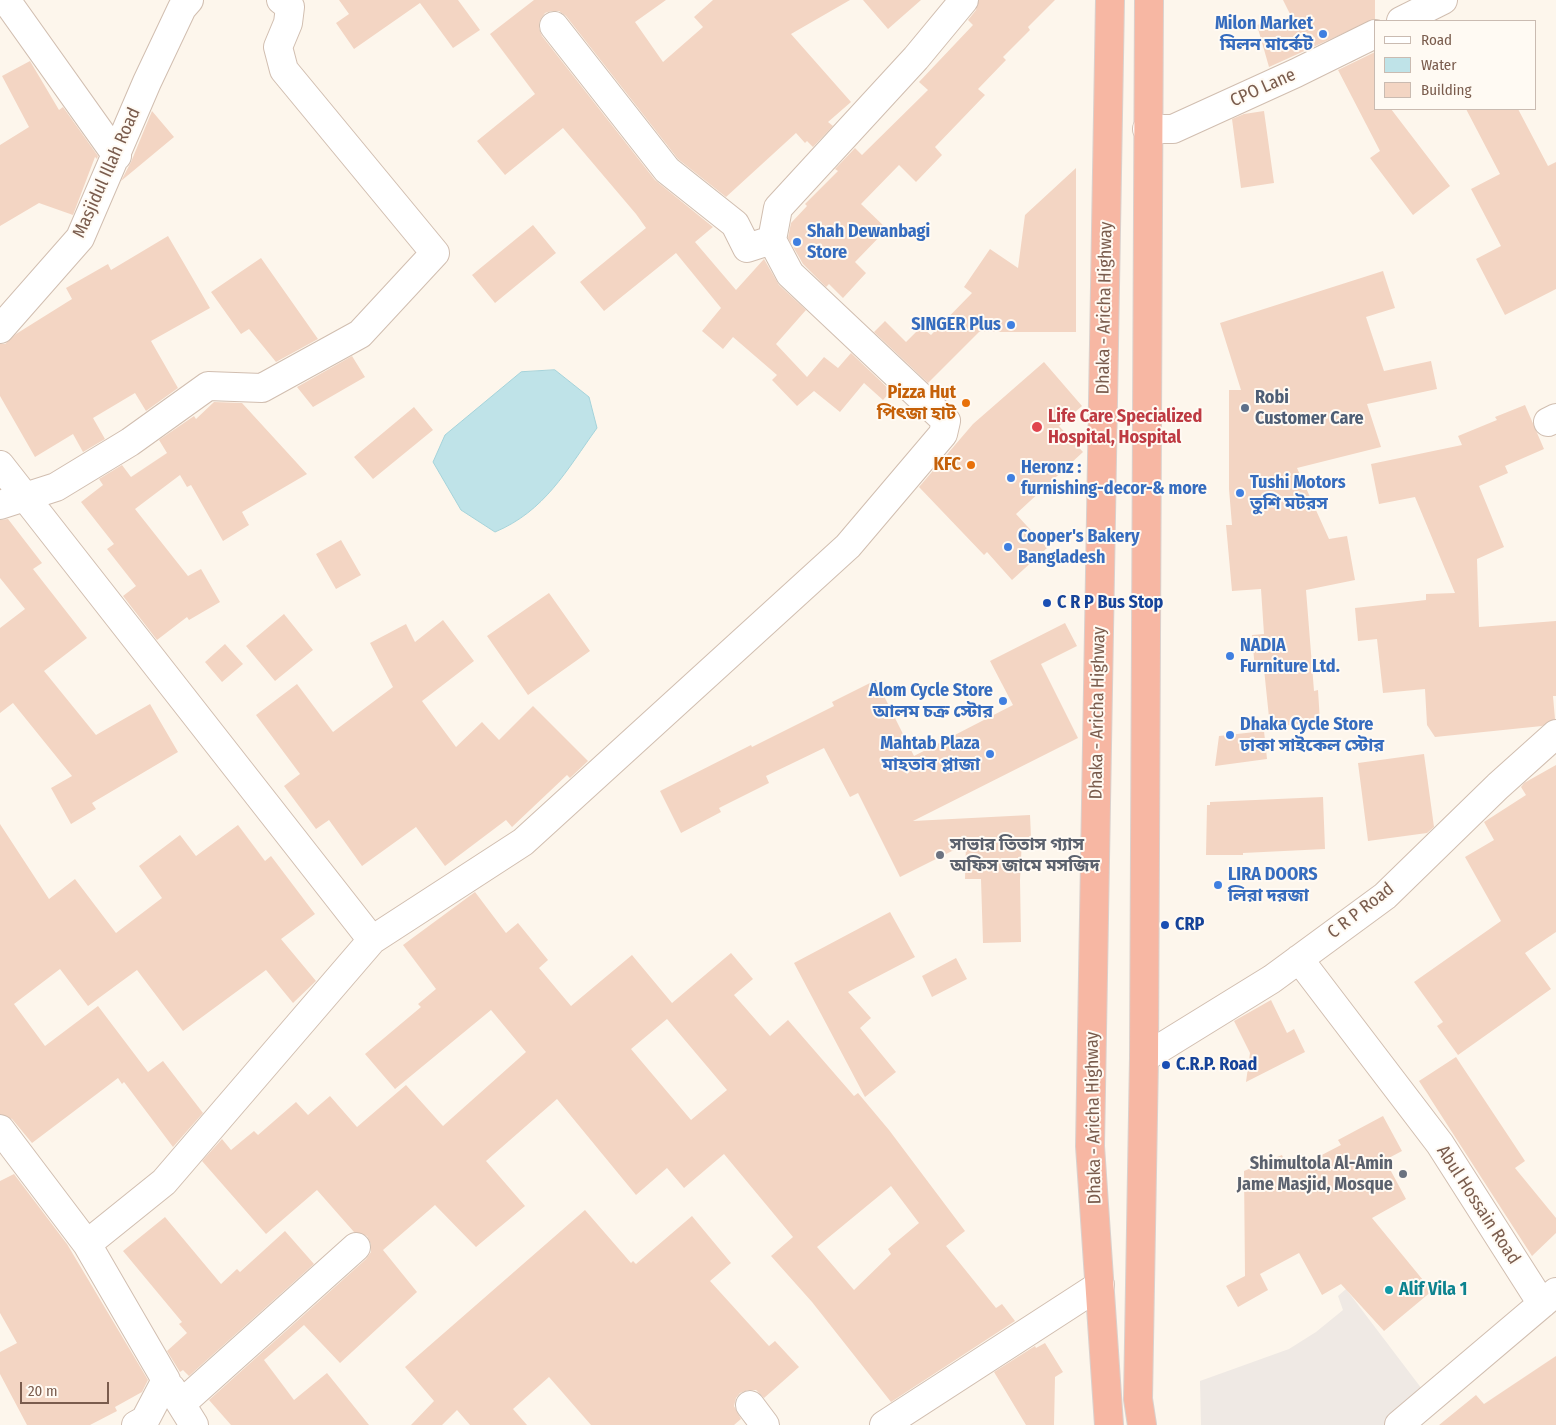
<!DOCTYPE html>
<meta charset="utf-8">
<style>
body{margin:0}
#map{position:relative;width:1556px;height:1425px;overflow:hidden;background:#fdf6ec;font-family:"Fira Sans Condensed",sans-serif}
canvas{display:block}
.legend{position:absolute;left:1374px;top:20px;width:162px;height:90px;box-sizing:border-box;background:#fffaf3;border:1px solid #cabbb1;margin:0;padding:6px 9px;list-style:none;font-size:15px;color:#7a5c4d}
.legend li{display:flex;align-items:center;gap:10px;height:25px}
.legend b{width:25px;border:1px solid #cabbb1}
.scale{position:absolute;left:20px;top:1382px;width:89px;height:22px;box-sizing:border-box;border:2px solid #7a5c4d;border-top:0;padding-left:6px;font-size:15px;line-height:18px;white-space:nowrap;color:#7a5c4d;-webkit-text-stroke:4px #fffaf3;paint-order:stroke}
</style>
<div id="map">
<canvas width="1556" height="1425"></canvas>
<ul class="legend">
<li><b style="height:6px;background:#fff"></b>Road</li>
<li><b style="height:14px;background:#bfe3e8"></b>Water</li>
<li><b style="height:14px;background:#f3d5c3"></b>Building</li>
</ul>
<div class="scale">20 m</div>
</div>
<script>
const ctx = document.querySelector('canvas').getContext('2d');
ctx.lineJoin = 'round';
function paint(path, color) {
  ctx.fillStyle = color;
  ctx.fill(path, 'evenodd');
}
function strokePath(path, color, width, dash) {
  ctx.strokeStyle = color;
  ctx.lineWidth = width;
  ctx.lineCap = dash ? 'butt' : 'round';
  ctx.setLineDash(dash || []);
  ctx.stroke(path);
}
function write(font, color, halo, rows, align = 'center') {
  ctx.font = font + ' "Fira Sans Condensed","Noto Sans Bengali",sans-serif';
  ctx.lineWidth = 4;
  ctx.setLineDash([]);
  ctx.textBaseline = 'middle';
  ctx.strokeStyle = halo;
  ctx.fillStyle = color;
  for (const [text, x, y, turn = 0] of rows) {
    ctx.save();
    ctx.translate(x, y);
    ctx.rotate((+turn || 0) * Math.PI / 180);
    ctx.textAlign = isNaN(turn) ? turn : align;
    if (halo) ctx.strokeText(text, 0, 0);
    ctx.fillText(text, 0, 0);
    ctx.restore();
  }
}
const industrial = new Path2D(`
 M1346,1289L1425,1393L1387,1425H1201L1200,1381L1289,1349L1316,1332L1343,1310L1338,1296Z`);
const water = new Path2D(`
 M555,370L589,397L597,428C566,471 545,511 495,532L461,510L433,462L445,435L521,372Z`);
const building = new Path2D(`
 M339,0H458L480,30L453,48L420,3L354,49L336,23L349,14Z
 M534,0H666L635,22L663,62L703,27L694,17L713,0H850L791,34L851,102L828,122L833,126L813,147L807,141L805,143L796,133L726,197L678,159L566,16L559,11H551L545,13L540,20L539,28L542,36L655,180L713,227L695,242L736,290L764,259L779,285L806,310L776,344L807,377L824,357L838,368L851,353L891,391L883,400L864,383L840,412L814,391L797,406L772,380L777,375L733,337L723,349L702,331L721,308L676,253L604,311L580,282L646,228L636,214L563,128L505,175L477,141L535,94L490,34Z
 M863,0H921L888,29Z
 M979,0H1055L1028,27L1030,30L1003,57L1006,60L978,89L985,95L935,147L942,155L916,182L899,165L861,204L887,229L855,262L866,273L843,298L829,284L826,287L803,264L788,238L791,223L807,206L805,204L838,171L835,169L855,148L862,155L928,90L919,82L973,25L968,20L976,10Z
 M1283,0H1375V19L1269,67L1257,25L1291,16Z
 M1375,52V109H1391L1450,186L1413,215L1370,158L1380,151L1338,70Z
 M30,61L59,110L63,107L98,156L97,159L95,157L73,215L39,203L0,226V145L29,127L2,76Z
 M1466,109H1518L1548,166L1556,162V289L1505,315L1476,259L1501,246L1471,189L1500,174Z
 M152,111L174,137L121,181L131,162Z
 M1264,111L1274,183L1241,188L1232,119L1244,114Z
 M1076,168V332H979L928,383L874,332L885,321L906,342L921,327L931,335L972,293L964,287L990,249L1018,268L1025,215Z
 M533,225L556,253L495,303L472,275Z
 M168,236L210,308L151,341L178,388L146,411L135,393L93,418L105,439L83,452L73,434L35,457L0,396V344H5L16,334L72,299L66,288L108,264L111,270Z
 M261,258L318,339L276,362L249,329L241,334L211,292Z
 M1383,271L1395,308L1366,317L1384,371L1431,361L1437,389L1367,404L1381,447L1297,468L1329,539L1347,536L1355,580L1306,590L1314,691L1318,690L1320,722L1270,727L1264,669L1255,670L1252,635L1264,634L1261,589L1232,591L1226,525H1232L1229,489V390H1241L1220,323Z
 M352,356L365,377L313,407L297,387Z
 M1044,362L1082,406L1059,426L1083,452L1016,514L1047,548L1012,580L987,552L984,555L919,487L973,424Z
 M214,402L242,403L307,474L242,512L249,525L223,541L191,485L187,487L180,475L135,509L188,576L201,569L220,602L189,620L187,617L157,640L123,596L136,586L107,549L114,544L81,502L103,485L99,479L122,465L131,477L167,453L159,440L194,416L196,419Z
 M1525,405L1544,449L1505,466L1508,473L1479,486L1504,547L1477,559L1479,627L1556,621V696H1553L1555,719L1542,726L1435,737L1427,725L1425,689L1383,693L1377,639L1358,641L1355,608L1426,600V594L1455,593L1415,497L1379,504L1371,464L1462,445L1458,436L1497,420L1495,417Z
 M414,407L433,430L373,479L354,457Z
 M8,519L42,563L33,569L87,638L44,671L96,735L150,704L178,752L92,803L96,809L71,824L51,788L72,776L13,703L0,713V628L25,609L0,578V520Z
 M341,540L361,575L336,589L316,554Z
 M549,593L590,651L528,695L487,636Z
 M284,614L313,650L275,681L246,646Z
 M443,620L474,661L422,701L456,747L482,722L499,740L533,706L588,761L570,778L567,775L512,827L506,820L445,866L416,827L362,866L329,820L316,829L284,786L300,774L256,715L297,684L333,732L393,687L370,643L406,624L415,642Z
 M1065,623L1077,646L1041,664L1078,738L913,821L1030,815L1031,838L1022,839L1020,880L1021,942L983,943L981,879H965L966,844L900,877L858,793L850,797L824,748L766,776L769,783L719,808L721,812L681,833L660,791L751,745L752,747L834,706L832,702L876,680L914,756L1013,705L990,661Z
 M225,644L243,664L222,682L205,662Z
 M1264,731L1267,759L1215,766L1219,736Z
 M1424,754L1434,827L1427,833L1368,841L1358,763Z
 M1556,765V932L1525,953L1551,989L1458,1055L1437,1026L1443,1022L1414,982L1501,921L1465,857L1494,840L1484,822L1526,795L1521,787L1524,783Z
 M1323,797L1325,849L1243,853V855H1206L1207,805H1210V802Z
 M0,824L49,899L75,879L116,933L162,898L139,866L180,835L196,856L238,825L265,861L271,856L315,914L281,939L316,981L293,1003L266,970L183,1031L137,970L88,1006L60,969L14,1004L45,1046L98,1006L148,1072L163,1061L203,1113L173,1147L124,1082L122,1084L118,1078L32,1143L12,1119L0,1114Z
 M475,892L506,933L518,923L548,960L539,968L571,1006L632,955L672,1003L731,953L753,979L734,995L770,1036L788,1020L854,1096L858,1093L889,1130L965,1231L946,1246L996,1308L1002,1304L1015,1321L891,1402L812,1302L771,1256L793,1237L724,1154L684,1188L667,1168L636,1195L557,1099L486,1161L525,1206L476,1247L435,1205L383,1250L417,1292L340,1363L304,1325L264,1360L294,1400L327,1373L369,1425H231L209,1400L366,1259L371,1252V1244L367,1236L354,1232L317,1190L266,1234L202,1161L222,1139L231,1150L254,1131L258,1135L296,1102L308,1115L330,1096L357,1127L406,1085L443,1126L526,1052L491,1010L395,1089L365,1054L421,1007L418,1004L436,989L403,945ZM667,1019L727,1090L691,1120L631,1049ZM891,1186L919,1223L888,1249L891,1254L854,1290L817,1247Z
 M890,912L915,957L848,992L871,1018L860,1028L896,1072L865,1097L794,963Z
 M956,958L967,979L932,997L922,976Z
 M1271,1000L1287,1033L1294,1029L1305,1052L1246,1082L1250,1053L1234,1021Z
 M1456,1057L1525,1161L1515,1168L1556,1218V1233L1532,1256L1419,1081Z
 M1383,1116L1402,1151L1385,1160L1406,1199L1372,1218L1432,1291L1384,1331L1341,1284L1322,1295L1299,1253L1260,1274L1268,1290L1238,1307L1226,1286L1245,1276L1244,1171L1282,1155L1289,1172L1341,1145L1338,1140Z
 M14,1174L67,1244L148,1380L142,1392L115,1407L117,1411L90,1425H27L0,1374V1352L17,1343L0,1313V1181Z
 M585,1210L631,1263L633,1261L636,1264L692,1216L731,1263L710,1281L769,1346L775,1341L799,1367L764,1398L756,1390H748L740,1393L736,1398L734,1406L741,1419L734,1425H591L549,1377L513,1409L527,1425H470L457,1410L442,1425H411L434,1401L405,1367Z
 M165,1217L221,1284L237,1269L240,1272L285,1231L314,1264L189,1376L183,1370L180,1372L167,1351L187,1333L179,1324L182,1322L123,1251Z
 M1045,1343L1063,1372L1055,1377L1054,1425H1026L994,1372L1035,1346L1036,1348Z
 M1556,1356V1425H1439L1476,1395L1484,1404Z`);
const street = new Path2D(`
 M6,0L117,156
 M1401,21L1443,0
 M554,26L667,170L735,224L747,248L772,240
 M1147,129H1173L1296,73L1375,34
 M0,329L80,238L147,82L182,8L189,0
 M1548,422L1556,418
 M0,465L372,940
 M0,505L56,487L130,442L208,386L262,388L360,334L435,253L284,70L278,47L288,23L290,7L281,0
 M1299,959L1440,1144L1542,1304
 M1144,1058L1272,979L1385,896L1498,786L1556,734
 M0,1129L87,1244
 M171,1388L194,1425
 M181,1404L356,1247
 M750,1405L765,1425
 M136,1425L145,1420L166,1380L87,1244L164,1182L372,940L523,842L848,546L943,434L946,421L790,274L772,240L778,208L916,58L964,0
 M884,1425L1100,1285
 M1399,1425L1556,1292`);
const highway = new Path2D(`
 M1109,1425L1090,1146L1110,0
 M1142,1425L1138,1399L1144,1058L1149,0`);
const markers = [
 [1323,34,5,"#3f7fe0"],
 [797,242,5,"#3f7fe0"],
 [1011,325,5,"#3f7fe0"],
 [966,403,5,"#e8710a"],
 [1245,408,5,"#5c6f8a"],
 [1037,427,6,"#e0444e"],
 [971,465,5,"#e8710a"],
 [1011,478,5,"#3f7fe0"],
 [1240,493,5,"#3f7fe0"],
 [1008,547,5,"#3f7fe0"],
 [1047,603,5,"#1a4fb4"],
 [1230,656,5,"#3f7fe0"],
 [1003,701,5,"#3f7fe0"],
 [1230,735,5,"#3f7fe0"],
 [990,754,5,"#3f7fe0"],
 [940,855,5,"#6b7280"],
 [1218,885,5,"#3f7fe0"],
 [1165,925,5,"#1a4fb4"],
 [1166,1065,5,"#1a4fb4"],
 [1403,1174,5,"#6b7280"],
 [1389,1290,5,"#0f9aa8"]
];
const shopNames = [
 ["Milon Market",1313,24,"right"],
 ["মিলন মার্কেট",1313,45,"right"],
 ["Shah Dewanbagi",807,232],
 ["Store",807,253],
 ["SINGER Plus",1001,325,"right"],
 ["Heronz :",1021,468],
 ["furnishing-decor-& more",1021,489],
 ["Tushi Motors",1250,483],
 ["তুশি মটরস",1250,504],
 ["Cooper's Bakery",1018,537],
 ["Bangladesh",1018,558],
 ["NADIA",1240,646],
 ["Furniture Ltd.",1240,667],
 ["Alom Cycle Store",993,691,"right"],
 ["আলম চক্র স্টোর",993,712,"right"],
 ["Dhaka Cycle Store",1240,725],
 ["ঢাকা সাইকেল স্টোর",1240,746],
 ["Mahtab Plaza",980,744,"right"],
 ["মাহতাব প্লাজা",980,765,"right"],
 ["LIRA DOORS",1228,875],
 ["লিরা দরজা",1228,896]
];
const streetNames = [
 ["CPO Lane",1263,88,-24],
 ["Masjidul Illah Road",107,173,-66],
 ["Dhaka - Aricha Highway",1105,308,-89],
 ["Dhaka - Aricha Highway",1098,713,-89],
 ["C R P Road",1361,911,-38],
 ["Dhaka - Aricha Highway",1094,1118,-91],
 ["Abul Hossain Road",1478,1205,57]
];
const foodNames = [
 ["Pizza Hut",956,393],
 ["পিৎজা হাট",956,414],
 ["KFC",961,465]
];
const serviceNames = [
 ["Robi",1255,398],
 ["Customer Care",1255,419]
];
const healthNames = [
 ["Life Care Specialized",1048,417],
 ["Hospital, Hospital",1048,438]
];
const transitNames = [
 ["C R P Bus Stop",1057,603],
 ["CRP",1175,925],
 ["C.R.P. Road",1176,1065]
];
const worshipNames = [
 ["সাভার তিতাস গ্যাস",950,845],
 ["অফিস জামে মসজিদ",950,866],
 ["Shimultola Al-Amin",1393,1164,"right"],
 ["Jame Masjid, Mosque",1393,1185,"right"]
];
const cultureNames = [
 ["Alif Vila 1",1399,1290]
];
paint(industrial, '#efe9e4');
paint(water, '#bfe3e8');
strokePath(water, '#a5d3da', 1);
paint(building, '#f3d5c3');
strokePath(street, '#d1beb0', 30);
strokePath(highway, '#dad1cd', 30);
strokePath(street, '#fff', 28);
strokePath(highway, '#f7b7a3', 28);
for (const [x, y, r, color] of markers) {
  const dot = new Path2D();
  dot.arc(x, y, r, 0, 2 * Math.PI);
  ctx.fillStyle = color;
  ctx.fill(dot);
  strokePath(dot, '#fffaf3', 2);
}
write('bold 18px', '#366cbe', '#fffaf3', shopNames, 'left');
write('18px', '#7a5c4d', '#fffaf3', streetNames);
write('bold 18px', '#c56008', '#fffaf3', foodNames, 'right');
write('bold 18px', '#4e5e75', '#fffaf3', serviceNames, 'left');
write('bold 18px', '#be3a42', '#fffaf3', healthNames, 'left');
write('bold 18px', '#164399', '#fffaf3', transitNames, 'left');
write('bold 18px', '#5b616d', '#fffaf3', worshipNames, 'left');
write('bold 18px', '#0d838f', '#fffaf3', cultureNames, 'left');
</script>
